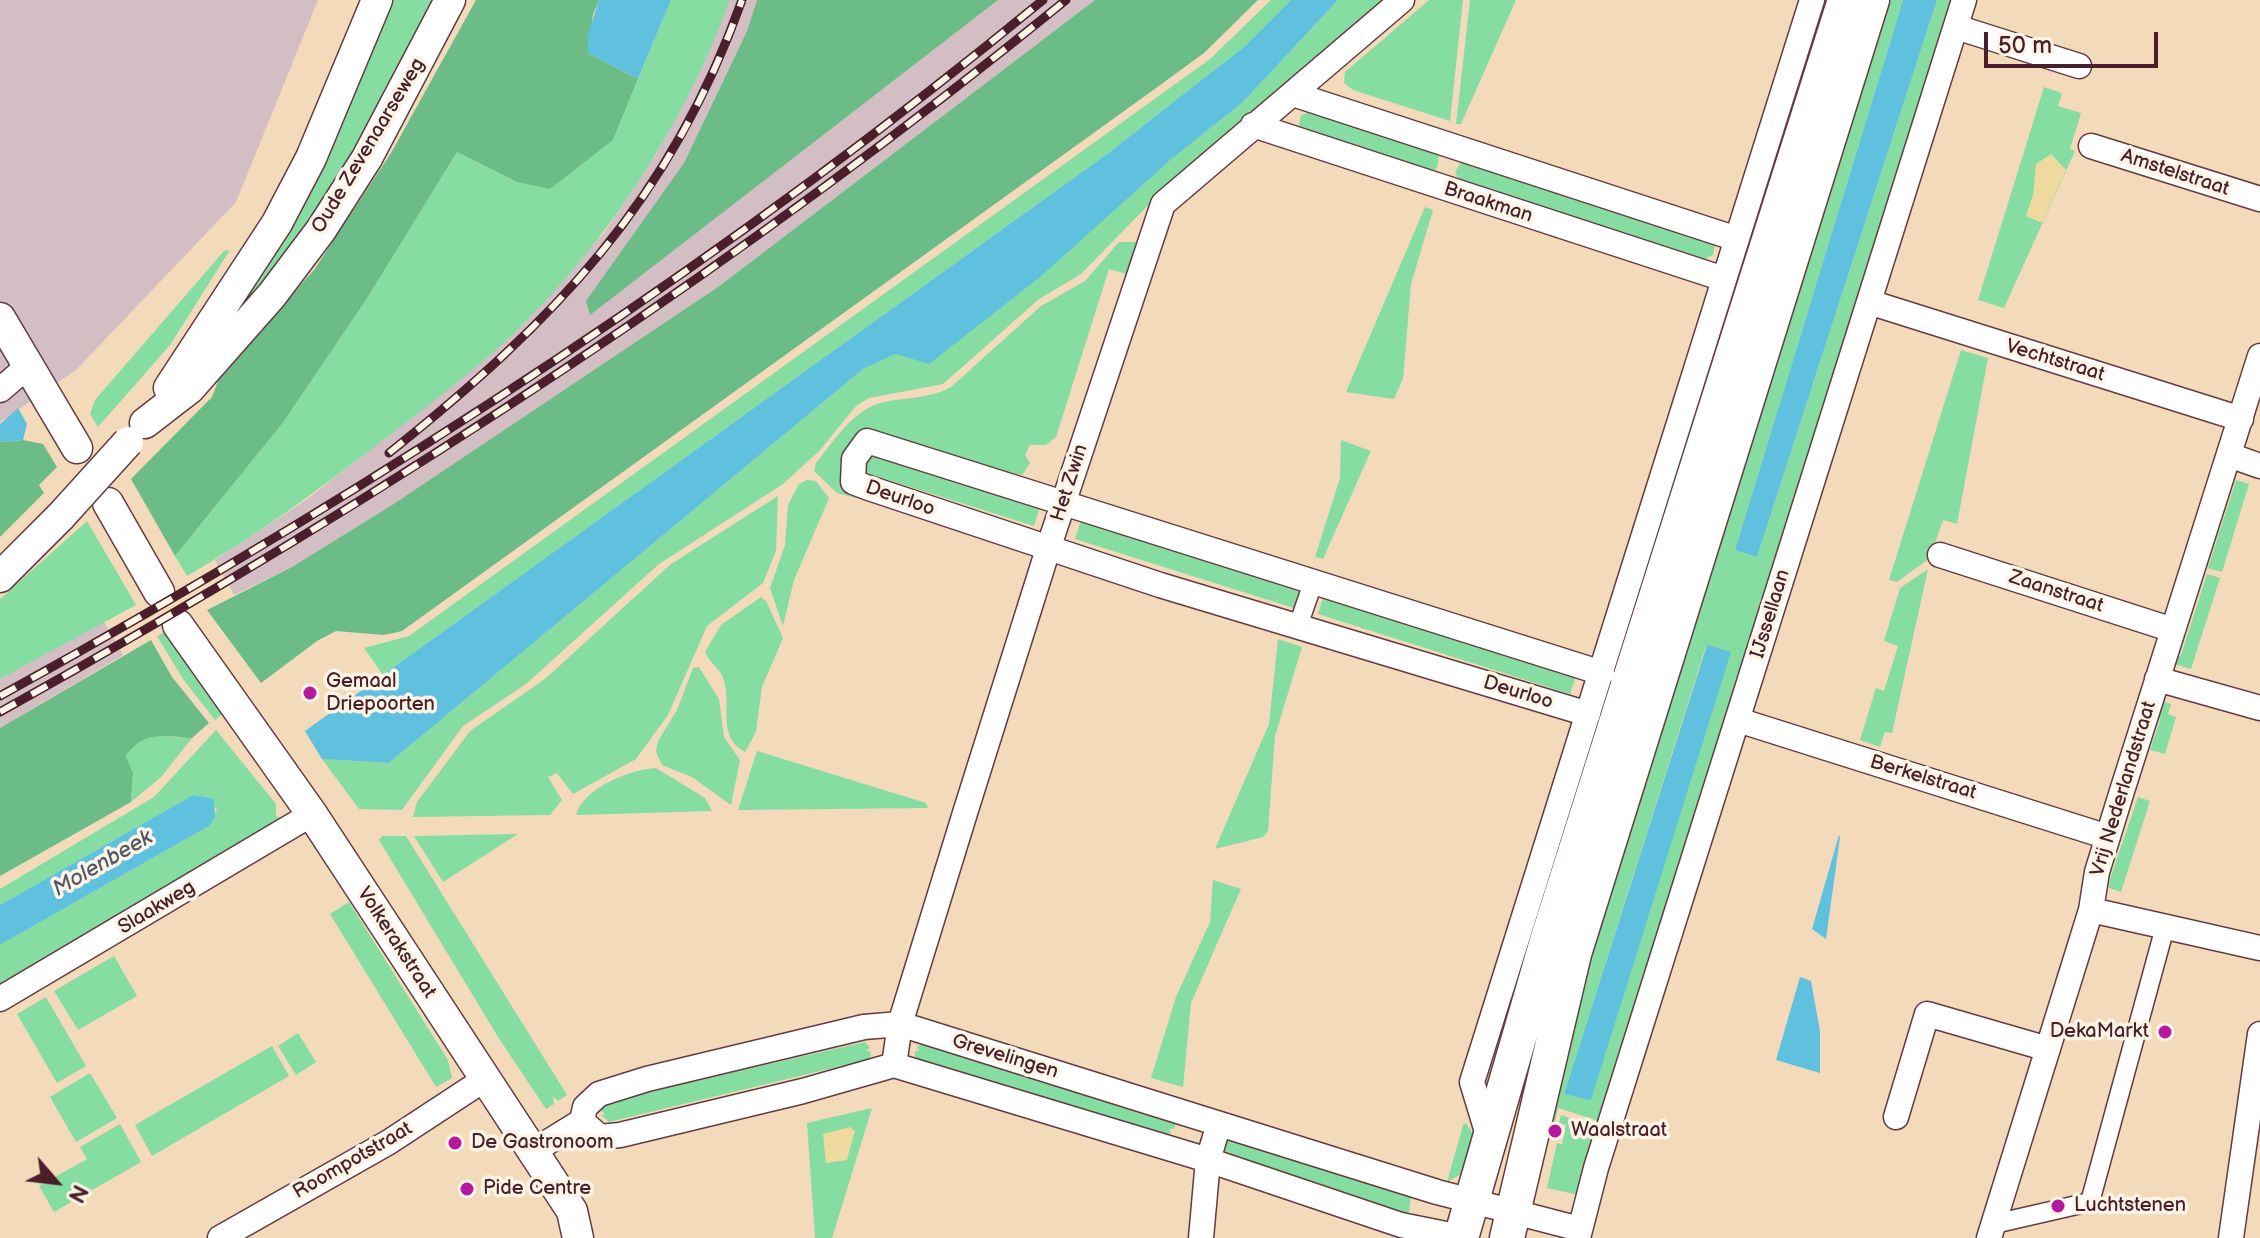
<!DOCTYPE html>
<style>
body{margin:0}
#map{position:relative;width:2260px;height:1238px;overflow:hidden;background:#f2daba;font-family:"Balsamiq Sans",sans-serif}
canvas{display:block}
.north{position:absolute;left:16px;top:1142px;width:80px;height:80px;-webkit-text-stroke:6px #fcf5e5;paint-order:stroke;rotate:118deg;font-size:22px;font-weight:700;line-height:32px;text-align:center;color:#4a1f2b}
.north::after{content:'';display:block;margin:auto;width:28px;height:36px;background:#4a1f2b;clip-path:polygon(50% 0,100% 100%,50% 72%,0 100%)}
.scale{position:absolute;left:1984px;top:32px;width:174px;height:36px;box-sizing:border-box;border:4px solid #4a1f2b;border-top:0;padding-left:10px;font-size:24px;line-height:28px;white-space:nowrap;color:#4a1f2b;-webkit-text-stroke:6px #fcf5e5;paint-order:stroke}
</style>
<div id="map">
<canvas width="2260" height="1238"></canvas>
<div class="north">N</div>
<div class="scale">50 m</div>
</div>
<script>
const ctx = document.querySelector('canvas').getContext('2d');
ctx.lineJoin = 'round';
function paint(path, color) {
  ctx.fillStyle = color;
  ctx.fill(path, 'evenodd');
}
function strokePath(path, color, width, dash) {
  ctx.strokeStyle = color;
  ctx.lineWidth = width;
  ctx.lineCap = dash ? 'butt' : 'round';
  ctx.setLineDash(dash || []);
  ctx.stroke(path);
}
function write(font, color, halo, rows, align = 'center') {
  ctx.font = font + ' "Balsamiq Sans",sans-serif';
  ctx.lineWidth = 7;
  ctx.setLineDash([]);
  ctx.textBaseline = 'middle';
  ctx.strokeStyle = halo;
  ctx.fillStyle = color;
  for (const [text, x, y, turn = 0] of rows) {
    ctx.save();
    ctx.translate(x, y);
    ctx.rotate((+turn || 0) * Math.PI / 180);
    ctx.textAlign = isNaN(turn) ? turn : align;
    if (halo) ctx.strokeText(text, 0, 0);
    ctx.fillText(text, 0, 0);
    ctx.restore();
  }
}
const industrial = new Path2D(`
 M0,0H318L236,202L76,370L0,422Z
 M730,0H757L747,31L684,163L590,314L998,0H1095L718,287L392,505L292,567L234,595L215,560L309,498L508,339L604,233L657,153Z
 M103,620L123,655L0,728V679Z`);
const green = new Path2D(`
 M384,0H442L316,224L204,349Z
 M671,0H730C682,128 608,243 509,338C469,375 424,408 382,441C318,490 256,536 187,576L175,556L282,424L366,300L457,152L517,182L613,140Z
 M1271,0H1291L1245,46L1107,154L383,675L364,648L409,636L1210,59Z
 M1338,0H1387L1161,192L1081,274L1039,299L943,384L869,398L856,406L820,450L783,484L659,564L526,684L463,726L402,810L359,809L322,759L389,763L863,369L896,354L1168,162L1243,102Z
 M1429,0H1463L1450,121L1353,90L1344,83L1345,72Z
 M1470,0H1516L1461,124H1456Z
 M1887,0H1903L1735,550L1757,557L1937,0H1953L1599,1121L1558,1108L1555,1122H1552L1590,944ZM1706,646L1730,653L1591,1099L1564,1094Z
 M2044,87L2062,93L2058,106L2081,113L2070,149L2075,151L2004,308L1978,300Z
 M1308,113L1435,153L1439,156L1437,168L1433,172L1298,129L1301,115Z
 M1462,161L1715,244L1713,255L1705,259L1459,181L1455,172Z
 M1425,207L1433,210L1411,284L1403,379L1394,399L1346,392Z
 M1119,242H1138L1127,274L1109,269L1056,437L1046,445H1030L1025,455L1030,463L1022,475L853,440C823,473 855,475 860,499L837,493L814,471L816,463C834,441 854,408 884,402C908,397 929,399 951,387L1041,306L1085,281Z
 M230,250L170,345L98,427L90,414L95,400L224,251Z
 M1961,350L1988,358L1957,524L1943,520L1930,558L1897,582L1889,580Z
 M1341,440L1371,451L1323,559L1315,557L1340,478Z
 M869,455L1039,509L1034,526L866,473L864,465Z
 M807,480L816,481L829,498L794,580L783,626L770,588L785,545L788,505L799,484Z
 M2236,480L2249,484L2222,572L2208,568Z
 M778,496L776,551L763,583L707,626L668,715L636,759L573,794L557,773L548,777L562,800L550,815L413,817L417,802L470,731L545,679L671,564Z
 M1081,520L1302,591L1297,609L1075,539Z
 M87,521L136,605L0,679V599Z
 M1928,569L1892,733L1885,732L1880,747L1860,740L1876,688L1884,691L1898,646L1884,641L1900,588Z
 M2207,574L2220,578L2191,669L2171,663L2181,655Z
 M761,597L766,601L783,638L762,687L756,732L745,752C713,734 736,698 720,672C715,665 709,661 705,652L721,625Z
 M1323,598L1576,676L1570,694L1318,614Z
 M169,630L195,675L223,713L215,720L183,679L157,636Z
 M1278,639L1302,647L1275,736L1268,831L1263,837L1215,849L1269,724Z
 M699,667L719,699L724,737L740,760L731,805L692,777L662,765L656,752L658,741L677,710L693,668Z
 M2164,702L2171,704L2168,714L2176,717L2165,754L2150,750L2160,720L2156,711Z
 M216,730L276,804V816L285,820L0,988V945L209,826L217,809L193,795L0,905V889L154,797Z
 M150,735L192,738L161,777L131,802L133,773L126,756L133,746Z
 M757,751L926,803L928,808L738,810Z
 M656,768L705,798L712,811L576,815C583,788 631,769 656,768Z
 M2138,797L2150,801L2121,892L2109,888L2110,879Z
 M518,834L443,882L414,836Z
 M382,836H406L567,1095L558,1101L553,1096L554,1104L546,1109L498,1037L379,840Z
 M1213,880L1241,889L1191,1003L1183,1087L1151,1078L1176,997L1210,922Z
 M349,902L448,1060L452,1078L436,1087L330,914Z
 M114,956L137,996L78,1030L54,991Z
 M46,997L86,1066L57,1083L17,1014Z
 M298,1033L316,1062L296,1075L278,1046Z
 M865,1042L870,1048L866,1050L871,1052L870,1059L609,1122L601,1115L605,1114L600,1109L604,1102Z
 M924,1042L1177,1122L1174,1129H1170L1171,1141L915,1059V1051L920,1050L916,1048Z
 M272,1046L289,1076L152,1156L135,1125Z
 M90,1073L117,1118L76,1142L50,1097Z
 M872,1108L832,1238H815L807,1123Z
 M1561,1115L1596,1127L1580,1183L1583,1196L1547,1188L1557,1143L1562,1144L1566,1125L1559,1123Z
 M1466,1123L1474,1136L1463,1173L1447,1182L1463,1125Z
 M120,1124L141,1162L54,1212L39,1186L87,1159L80,1147Z
 M1230,1139L1411,1196L1409,1212L1403,1213L1221,1152Z`);
const forest = new Path2D(`
 M476,0H599L593,15L588,53L638,79L613,140L550,189L517,182L457,152L366,300L282,424L175,556L131,479L212,397L221,373L314,270L391,153Z
 M757,0H998L590,315L586,301L684,163L747,31Z
 M1095,0H1258L1204,53L1156,88L402,631L384,635L336,631L317,641L261,683L207,610L292,567L392,505L718,287Z
 M23,440L43,444L57,467L39,485L44,493L0,537V442Z
 M151,640L172,677L209,723L192,738C166,736 143,730 126,756L133,773L131,802L0,876V728Z`);
const sand = new Path2D(`
 M2051,154L2066,170L2042,223L2026,216L2033,195L2036,164Z
 M850,1127L855,1131L847,1160L826,1163L823,1134Z`);
const water = new Path2D(`
 M599,0H671L638,79L588,53V35Z
 M1291,0H1338L1243,102L1168,162L1040,277L929,364L896,354L863,369L389,763L322,759L305,731L1107,154L1245,46Z
 M1903,0H1937L1757,557L1735,550Z
 M18,408L27,424L23,440L0,442V424Z
 M1707,645L1731,652L1591,1100L1564,1094Z
 M193,795L214,799L215,817L209,826L0,945V905Z
 M1839,835L1840,837L1826,939L1812,929Z
 M1800,977L1811,981L1820,1031V1073L1776,1060Z`);
const pedestrian = new Path2D(`
 M1298,626L1314,580
 M1994,1224L2090,1202L2165,927`);
const minor = new Path2D(`
 M1956,27L2079,66
 M1293,94L1737,239
 M1253,125L1724,279
 M2091,146L2260,199
 M1869,302L2241,419
 M0,390L27,367
 M2229,455L2260,466
 M1940,555L2173,630
 M2157,679L2260,708
 M1588,714L1160,585L866,487L853,482L854,459L867,441L1602,673
 M1738,720L2108,837
 M2091,910L2260,948
 M0,999L312,814
 M894,1065L900,1024L965,813L1049,546L1163,204L1402,0
 M1896,1117L1927,1014L2048,1049
 M582,1121L600,1137L620,1135L803,1091L894,1065L1208,1160L1401,1225L1466,1238
 M1488,1135L1472,1082L1812,0
 M532,1152L582,1121L585,1107L599,1094L647,1079L864,1027L900,1024L1437,1192L1580,1229
 M220,1238L389,1142L485,1079
 M1201,1238L1208,1160L1219,1124
 M1578,1238L1596,1168L1964,0
 M1989,1238L2091,910L2097,872L2122,791L2260,356
 M2231,1238L2260,1034`);
const tertiary = new Path2D(`
 M0,318L77,448
 M169,388L277,223L311,158L377,0
 M145,423L189,389L272,295L321,230L367,158L450,0
 M108,503L159,592
 M0,577L61,516
 M178,625L312,814L572,1211L578,1238`);
const secondary = new Path2D(`
 M1461,1238L1547,941L1845,0
 M1507,1238L1574,954L1872,0`);
const rail = new Path2D(`
 M389,453C553,322 670,203 742,0
 M0,696C366,494 721,265 1043,0
 M0,712C374,504 733,271 1066,0`);
const tertiaryBridge = new Path2D(`
 M61,516L128,442`);
const markers = [
 [310,693,8,"#b5179e"],
 [2165,1032,8,"#b5179e"],
 [1555,1131,8,"#b5179e"],
 [455,1143,8,"#b5179e"],
 [467,1189,8,"#b5179e"],
 [2058,1206,8,"#b5179e"]
];
const streetNames = [
 ["Oude Zevenaarseweg",369,146,-59],
 ["Amstelstraat",2175,173,18],
 ["Braakman",1488,203,18],
 ["Vechtstraat",2055,361,17],
 ["Het Zwin",1070,483,-72],
 ["Deurloo",900,499,19],
 ["Zaanstraat",2056,592,18],
 ["IJssellaan",1771,614,-73],
 ["Deurloo",1518,693,17],
 ["Berkelstraat",1923,778,17],
 ["Vrij Nederlandstraat",2124,789,-73],
 ["Slaakweg",157,908,-31],
 ["Volkerakstraat",396,943,57],
 ["Grevelingen",1005,1057,17],
 ["Roompotstraat",353,1161,-30]
];
const poiNames = [
 ["Gemaal",326,682],
 ["Driepoorten",326,705],
 ["DekaMarkt",2149,1032,"right"],
 ["Waalstraat",1571,1131],
 ["De Gastronoom",471,1143],
 ["Pide Centre",483,1189],
 ["Luchtstenen",2074,1206]
];
const waterNames = [
 ["Molenbeek",103,864,-30]
];
paint(industrial, '#d2bec3');
paint(green, '#86dda1');
paint(forest, '#6cbc87');
paint(sand, '#eeda9e');
paint(water, '#60c1de');
strokePath(pedestrian, '#633b40', 21);
strokePath(minor, '#633b40', 27);
strokePath(tertiary, '#633b40', 33);
strokePath(secondary, '#633b40', 37);
strokePath(pedestrian, '#fff', 18);
strokePath(minor, '#fff', 24);
strokePath(tertiary, '#fff', 30);
strokePath(secondary, '#fff', 34);
strokePath(rail, '#4a1f2b', 9);
strokePath(rail, '#fcf5e5', 6, [18]);
strokePath(tertiaryBridge, '#633b40', 33, []);
strokePath(tertiaryBridge, '#fff', 30);
for (const [x, y, r, color] of markers) {
  const dot = new Path2D();
  dot.arc(x, y, r, 0, 2 * Math.PI);
  ctx.fillStyle = color;
  ctx.fill(dot);
  strokePath(dot, '#fcf5e5', 3);
}
write('20px', '#4a1f2b', '#fcf5e5', streetNames);
write('20px', '#4a1f2b', '#fcf5e5', poiNames, 'left');
write('italic 22px', '#52586a', '#fcf5e5', waterNames);
</script>
